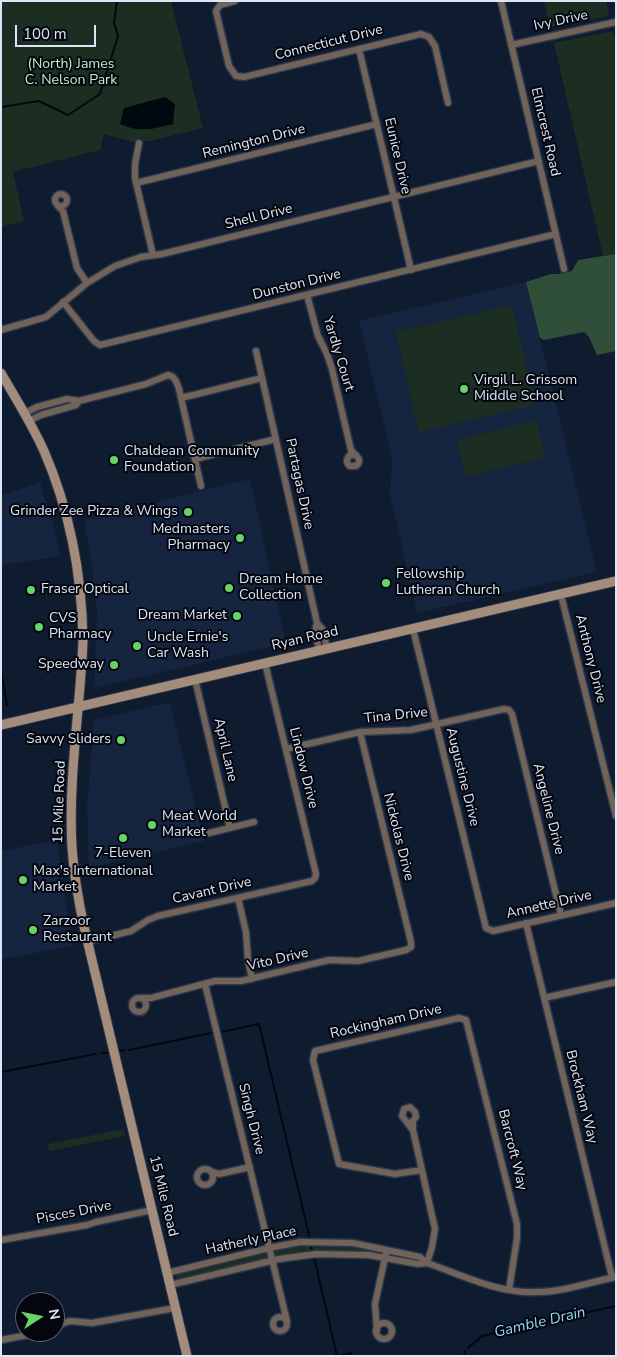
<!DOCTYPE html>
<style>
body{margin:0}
#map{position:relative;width:617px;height:1357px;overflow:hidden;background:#0f1b2f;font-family:"Nunito Sans",sans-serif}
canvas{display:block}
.frame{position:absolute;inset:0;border:2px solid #dde6f4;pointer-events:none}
.north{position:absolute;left:15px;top:1292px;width:50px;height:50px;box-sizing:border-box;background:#03060e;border:1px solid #5a606a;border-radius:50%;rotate:79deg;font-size:14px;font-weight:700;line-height:20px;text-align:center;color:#dde6f4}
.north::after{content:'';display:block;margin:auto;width:18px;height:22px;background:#66d467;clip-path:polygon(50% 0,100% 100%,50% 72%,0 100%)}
.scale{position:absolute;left:15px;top:25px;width:81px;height:22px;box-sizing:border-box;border:2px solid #dde6f4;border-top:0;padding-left:6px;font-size:15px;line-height:18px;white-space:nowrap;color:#dde6f4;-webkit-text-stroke:4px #03060e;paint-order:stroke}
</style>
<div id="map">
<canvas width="617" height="1357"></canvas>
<div class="frame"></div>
<div class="north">N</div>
<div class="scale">100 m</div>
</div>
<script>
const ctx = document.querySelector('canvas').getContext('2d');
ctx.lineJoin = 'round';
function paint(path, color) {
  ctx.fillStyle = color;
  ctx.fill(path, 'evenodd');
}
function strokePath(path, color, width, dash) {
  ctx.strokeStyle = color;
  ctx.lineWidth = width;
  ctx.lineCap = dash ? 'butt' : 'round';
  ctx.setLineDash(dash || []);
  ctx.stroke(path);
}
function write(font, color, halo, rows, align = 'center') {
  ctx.font = font + ' "Nunito Sans",sans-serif';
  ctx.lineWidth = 4;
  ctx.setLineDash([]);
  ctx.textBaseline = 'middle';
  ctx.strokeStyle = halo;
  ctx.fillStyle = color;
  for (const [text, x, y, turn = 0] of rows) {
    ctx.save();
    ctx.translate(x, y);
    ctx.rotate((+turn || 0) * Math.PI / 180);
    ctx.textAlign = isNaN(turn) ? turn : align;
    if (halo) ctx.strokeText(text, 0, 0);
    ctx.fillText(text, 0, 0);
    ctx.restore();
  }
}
const built = new Path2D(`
 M526,282L597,572L417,613L390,494L392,458L359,321Z
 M250,479L286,643L94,688L97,611L91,559L84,520Z
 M40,482L55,531L60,556L1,565V496Z
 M170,702L204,841L89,868L87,808L94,720Z
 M57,840L70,930L73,946L1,959V851Z`);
const green = new Path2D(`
 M1,1H171L203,128L150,141L133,142L104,134L100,150L13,172L24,221L1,227Z
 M544,1H606L609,16L550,27Z
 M613,31L616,43V254L603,256L554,43Z
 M512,305L535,405L419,432L396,332Z
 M536,420L546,457L466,477L457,440Z
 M124,1129L125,1136L51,1151L47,1148L49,1144Z
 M317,1245L358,1247L377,1251L376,1253L314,1251L277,1256L274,1253L276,1249Z
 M265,1252L268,1256L266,1259L183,1279H178L176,1277L178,1273Z`);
const forest = new Path2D(`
 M616,254V351L597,355L589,337L584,332L544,340L540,338L526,282L551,274H558L572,271L578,260Z`);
const water = new Path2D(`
 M165,97L175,104L173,124C151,129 142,133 120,124L124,108Z`);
const stream = new Path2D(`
 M1,107L39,101L68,115L100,94L118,36L114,23L117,1
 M1,670L7,705
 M221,1032L259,1024L310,1239
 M129,1050L211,1033
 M118,1051L125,1050
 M102,1053H108
 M1,1072L96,1054
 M311,1246L312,1251
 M314,1257L337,1356
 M468,1348L482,1336L616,1306
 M338,1356L351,1353V1356
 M464,1356L465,1351`);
const street = new Path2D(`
 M235,1L220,5L216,11L229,66L236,76L244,77L421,34L429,37L435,46L448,103
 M501,1L564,269
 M511,45L616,22
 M359,49L411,270
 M139,143L135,164V178L153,255
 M136,183L377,124
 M55 200a6 6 0 1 1 12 0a6 6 0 1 1-12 0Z
 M58,206L63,211L77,268L87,283
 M307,295L318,336L327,354L332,369L351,450C355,456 364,459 356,466H350C346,463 346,459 350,455H356
 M63,302L94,341L100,345L556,234
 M1,330L46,317L87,283L115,266L141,257L162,254L539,161
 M256,351L317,623L315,631L319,650
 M181,398L262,378
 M25,413L37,407L67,399L79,401L146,384L168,375C175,376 177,383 179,389L201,486
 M29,421L41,415L76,405L79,401
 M195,459L276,439
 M561,595L616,816
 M317,623L323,630L327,649
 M413,629L486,928L493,931L616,903
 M195,679L230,828
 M286,749L360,732L411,730L504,709L509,710L512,714L561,915
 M209,833L254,822
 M238,898L246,932L248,960L252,979
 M526,923L612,1277
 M87,942L131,931L148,920L158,916L312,881L315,878L316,874L265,663
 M205,984L287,1321
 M132 1005a7 7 0 1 1 14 0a7 7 0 1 1-14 0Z
 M142,998H151L215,981H241L329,960L358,961L406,950L411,947V942L360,732
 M544,998L616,982
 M413,1121V1130L435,1229L432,1247L427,1263
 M408,1123L412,1122L416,1117L415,1112L410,1107L404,1109L402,1116L412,1129
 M197 1177a8 8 0 1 1 16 0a8 8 0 1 1-16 0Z
 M422,1170L395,1174L339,1164L313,1060L315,1051L459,1018L466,1020L517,1224V1238L509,1290
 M210,1171L219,1174L250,1167
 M1,1240L87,1225L96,1222L152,1210
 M167,1273L269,1248L300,1242L353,1243L420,1257L427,1263C462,1275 499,1294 537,1292C563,1292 590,1282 616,1277
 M170,1285L279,1259L316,1254L369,1255L418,1264L427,1263
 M273 1324a7 7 0 1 1 14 0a7 7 0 1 1-14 0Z
 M376 1331a8 8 0 1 1 16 0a8 8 0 1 1-16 0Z
 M55,1326L70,1321L92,1323L175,1308
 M377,1330L375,1304L386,1253
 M1,1340L44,1332`);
const secondary = new Path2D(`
 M1,373C16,399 32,424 44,451C70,511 82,576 83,641C80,710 68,779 72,848C74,876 79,904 85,931L187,1356
 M1,725L616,581`);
const markers = [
 [464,389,5,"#66d467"],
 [114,460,5,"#66d467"],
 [188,512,5,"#66d467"],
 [240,538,5,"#66d467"],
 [386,583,5,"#66d467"],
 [229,588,5,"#66d467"],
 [31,590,5,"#66d467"],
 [237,616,5,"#66d467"],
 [39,627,5,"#66d467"],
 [137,646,5,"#66d467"],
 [114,665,5,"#66d467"],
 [121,740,5,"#66d467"],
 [152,825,5,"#66d467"],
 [123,838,5,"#66d467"],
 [23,880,5,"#66d467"],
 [33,930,5,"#66d467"]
];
const streetNames = [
 ["Ivy Drive",561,21,-12],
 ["Connecticut Drive",329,43,-14],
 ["Elmcrest Road",545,132,77],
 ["Remington Drive",254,142,-14],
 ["Eunice Drive",397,156,77],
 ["Shell Drive",259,217,-14],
 ["Dunston Drive",297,285,-14],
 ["Yardly Court",338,354,73],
 ["Partagas Drive",299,484,78],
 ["Ryan Road",305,639,-13],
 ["Anthony Drive",590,659,76],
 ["Tina Drive",396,716,-6],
 ["April Lane",225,750,77],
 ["Lindow Drive",303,768,76],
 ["Augustine Drive",462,777,76],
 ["15 Mile Road",60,802,-88],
 ["Angeline Drive",548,809,76],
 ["Nickolas Drive",398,837,76],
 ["Cavant Drive",212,891,-13],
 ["Annette Drive",549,905,-13],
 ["Vito Drive",278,960,-13],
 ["Rockingham Drive",386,1022,-13],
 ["Brockham Way",581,1097,76],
 ["Singh Drive",251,1119,76],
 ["Barcroft Way",512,1150,76],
 ["15 Mile Road",163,1196,76],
 ["Pisces Drive",74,1213,-11],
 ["Hatherly Place",251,1241,-12]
];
const parkNames = [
 ["(North) James",71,65],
 ["C. Nelson Park",71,81]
];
const poiNames = [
 ["Virgil L. Grissom",474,381],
 ["Middle School",474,397],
 ["Chaldean Community",124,452],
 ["Foundation",124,468],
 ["Grinder Zee Pizza & Wings",178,512,"right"],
 ["Medmasters",230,530,"right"],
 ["Pharmacy",230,546,"right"],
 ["Fellowship",396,575],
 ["Lutheran Church",396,591],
 ["Dream Home",239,580],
 ["Collection",239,596],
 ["Fraser Optical",41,590],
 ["Dream Market",227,616,"right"],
 ["CVS",49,619],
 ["Pharmacy",49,635],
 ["Uncle Ernie's",147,638],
 ["Car Wash",147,654],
 ["Speedway",104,665,"right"],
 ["Savvy Sliders",111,740,"right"],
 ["Meat World",162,817],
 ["Market",162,833],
 ["7-Eleven",123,854,"center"],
 ["Max's International",33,872],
 ["Market",33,888],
 ["Zarzoor",43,922],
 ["Restaurant",43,938]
];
const waterNames = [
 ["Gamble Drain",540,1323,-13]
];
paint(built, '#15253f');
paint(green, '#1c2e21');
paint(forest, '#304f39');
paint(water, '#00090f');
strokePath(stream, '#00090f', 2);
strokePath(street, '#2c374b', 9);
strokePath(secondary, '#2c374b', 11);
strokePath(street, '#72635a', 6);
strokePath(secondary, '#a48c7d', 9);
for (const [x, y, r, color] of markers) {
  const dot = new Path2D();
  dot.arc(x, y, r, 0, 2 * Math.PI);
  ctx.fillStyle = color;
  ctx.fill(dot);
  strokePath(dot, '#03060e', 2);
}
write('14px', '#dde6f4', '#03060e', streetNames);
write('14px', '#b8f2c7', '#03060e', parkNames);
write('14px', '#dde6f4', '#03060e', poiNames, 'left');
write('italic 15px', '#8fdbf4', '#03060e', waterNames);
</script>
